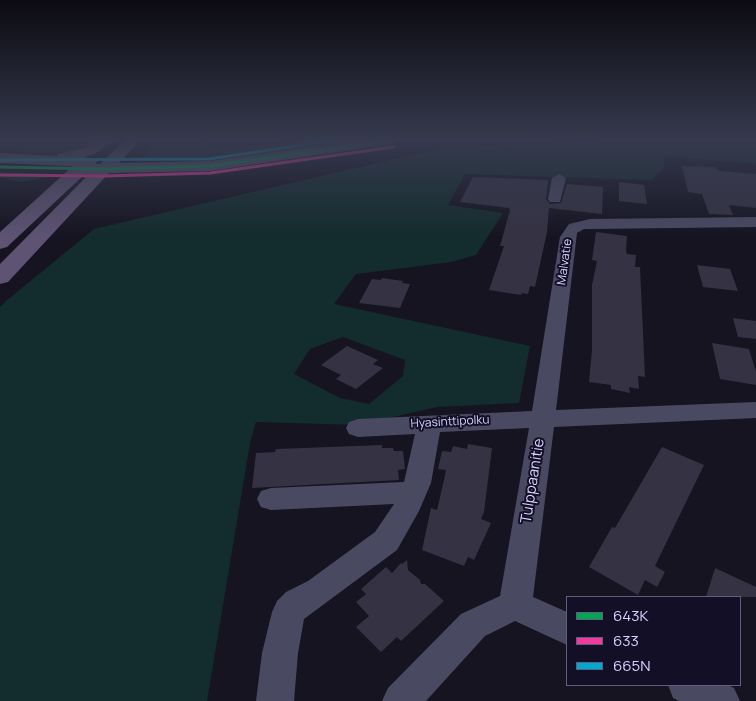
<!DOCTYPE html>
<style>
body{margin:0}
#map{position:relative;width:756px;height:701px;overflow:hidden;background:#161421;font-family:Manrope,sans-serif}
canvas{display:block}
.legend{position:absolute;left:566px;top:596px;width:175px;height:90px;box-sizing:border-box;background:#130f26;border:1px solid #625e7d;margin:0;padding:6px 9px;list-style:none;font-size:15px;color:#d9d4ff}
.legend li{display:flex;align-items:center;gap:10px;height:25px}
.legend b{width:25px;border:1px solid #625e7d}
</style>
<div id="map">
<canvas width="756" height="701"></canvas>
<ul class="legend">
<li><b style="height:6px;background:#00a651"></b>643K</li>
<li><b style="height:6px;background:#f13a9d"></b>633</li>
<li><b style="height:6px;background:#00a9ce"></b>665N</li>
</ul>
</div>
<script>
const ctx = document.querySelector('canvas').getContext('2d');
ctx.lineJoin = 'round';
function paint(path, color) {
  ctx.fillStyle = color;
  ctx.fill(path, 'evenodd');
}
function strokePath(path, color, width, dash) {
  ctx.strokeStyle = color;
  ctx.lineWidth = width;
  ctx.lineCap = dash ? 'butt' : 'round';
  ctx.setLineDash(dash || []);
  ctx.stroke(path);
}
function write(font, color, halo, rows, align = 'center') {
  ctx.font = font + ' Manrope,sans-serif';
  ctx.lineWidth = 4;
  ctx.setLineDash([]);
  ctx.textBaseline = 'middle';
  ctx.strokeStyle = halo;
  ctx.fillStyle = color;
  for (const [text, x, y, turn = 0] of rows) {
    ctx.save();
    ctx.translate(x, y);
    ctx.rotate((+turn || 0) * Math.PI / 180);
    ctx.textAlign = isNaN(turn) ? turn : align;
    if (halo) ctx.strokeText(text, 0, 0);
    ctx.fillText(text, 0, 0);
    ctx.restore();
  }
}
const green = new Path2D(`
 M0,140H99C72,158 30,155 0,147Z
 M157,140H201L215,147L236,148L311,140H353L349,143C280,152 213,162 143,158Z
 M610,140H756V164L663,156L665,166L652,180L465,174L448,205L503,213L476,255L451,262L356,274L334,304L530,346L519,403L437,407L359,425L256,422L250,443L207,701H0V307L6,301L94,229L442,148ZM343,337L405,360L403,376L369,404L340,398L294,374L310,349Z
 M0,172L31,173L47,177L21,182L0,177Z`);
const building = new Path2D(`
 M682,166L714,167L720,171L756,174V208L729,205L733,215L709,214L702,194L688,192Z
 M473,177L548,180L546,199L550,204L561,203L567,184L603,187L602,214L549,208L547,232L535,287L530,286L528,294L522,293L521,295L489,290L504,246H500L510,210L509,208L460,202Z
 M619,182L644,185L647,204L619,201Z
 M596,232L627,236L626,251L627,254L636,255L635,267H640L645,377L638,376L639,389L629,387L630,393L611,389V385L589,382L592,350V285L597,261L592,260Z
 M697,265L730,269L738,291L703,287Z
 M382,278L403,281L402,283L410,284L400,308L359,303L372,279L381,280Z
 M733,318L756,321V339L738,337Z
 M712,343L749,349L756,372V385L720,379Z
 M347,346L378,360L373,364L383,368L356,389L336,379L341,375L321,365Z
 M468,444L492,448L484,512L481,519L491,523L474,560L468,557L464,566L422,550L431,508L437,510L444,480L446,470L438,469L442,451L451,452L453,446L467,449Z
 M382,445V448H393L394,451H403L405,469L398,470L399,480L252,488L256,453L275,452L276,449Z
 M662,447L704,465L655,566L665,572L657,587L645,580L638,595L589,567L612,527L615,528Z
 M407,560L408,570L420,580L421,584H425L444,601L401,641L397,637L381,652L356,627L369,616L356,602L366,594L361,589L386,567L392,573L401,563L402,564Z
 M715,568L756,587V597H706Z`);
const minor = new Path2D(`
 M559,174L566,178L560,202H550L548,199L552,178Z
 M756,217V227L590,229H584L577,233L556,410L756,402V418L554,427L533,597L567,612V645L515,621L485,636L426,701H382L388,688L461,614L500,596L529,428L440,432L431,483L419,511L397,550L304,619L298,653L294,701H256L262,653L272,612L277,601L286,592L308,581L375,532L394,504L271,510L261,507L257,499L261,491L271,488L404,482L415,434L358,437L349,434L346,428L349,422L358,419L532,411L560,237L569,224L590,219Z
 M668,685H728L734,688L740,701H679L673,698Z`);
const major = new Path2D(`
 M125,140H141L119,163L210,161L359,140H399L397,143L392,144L210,171L109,173L8,282L0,284V264L89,174H85L7,247L0,249V232L74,165L84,161L91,164H100Z`);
const highway = new Path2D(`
 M97,140H116L94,154L84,157L95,159L97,162L95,165L89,167L0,163V153L57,156L58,154L84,148Z`);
const bus1 = new Path2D(`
 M0,167L103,169L210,166L391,140`);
const bus2 = new Path2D(`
 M0,175L103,176L210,173L393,147`);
const bus3 = new Path2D(`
 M0,160L209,159L338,140`);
const streetNames = [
 ["Malvatie",565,262,-82],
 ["Hyasinttipolku",450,422,-3]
];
const nearStreetnames = [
 ["Tulppaanitie",533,481,-81]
];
paint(green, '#132c2d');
paint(building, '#343243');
paint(minor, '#4a4962');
paint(major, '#5e5373');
paint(highway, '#67516a');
strokePath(bus1, '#00a651', 3);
strokePath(bus2, '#f13a9d', 3);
strokePath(bus3, '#00a9ce', 3);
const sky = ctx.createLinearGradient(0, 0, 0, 238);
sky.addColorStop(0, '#0c0b12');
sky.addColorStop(0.59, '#363a4e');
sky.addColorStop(1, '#363a4e00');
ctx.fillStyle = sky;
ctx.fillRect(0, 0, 756, 238);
write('12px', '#d9d4ff', '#130f26', streetNames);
write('15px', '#d9d4ff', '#130f26', nearStreetnames);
</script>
